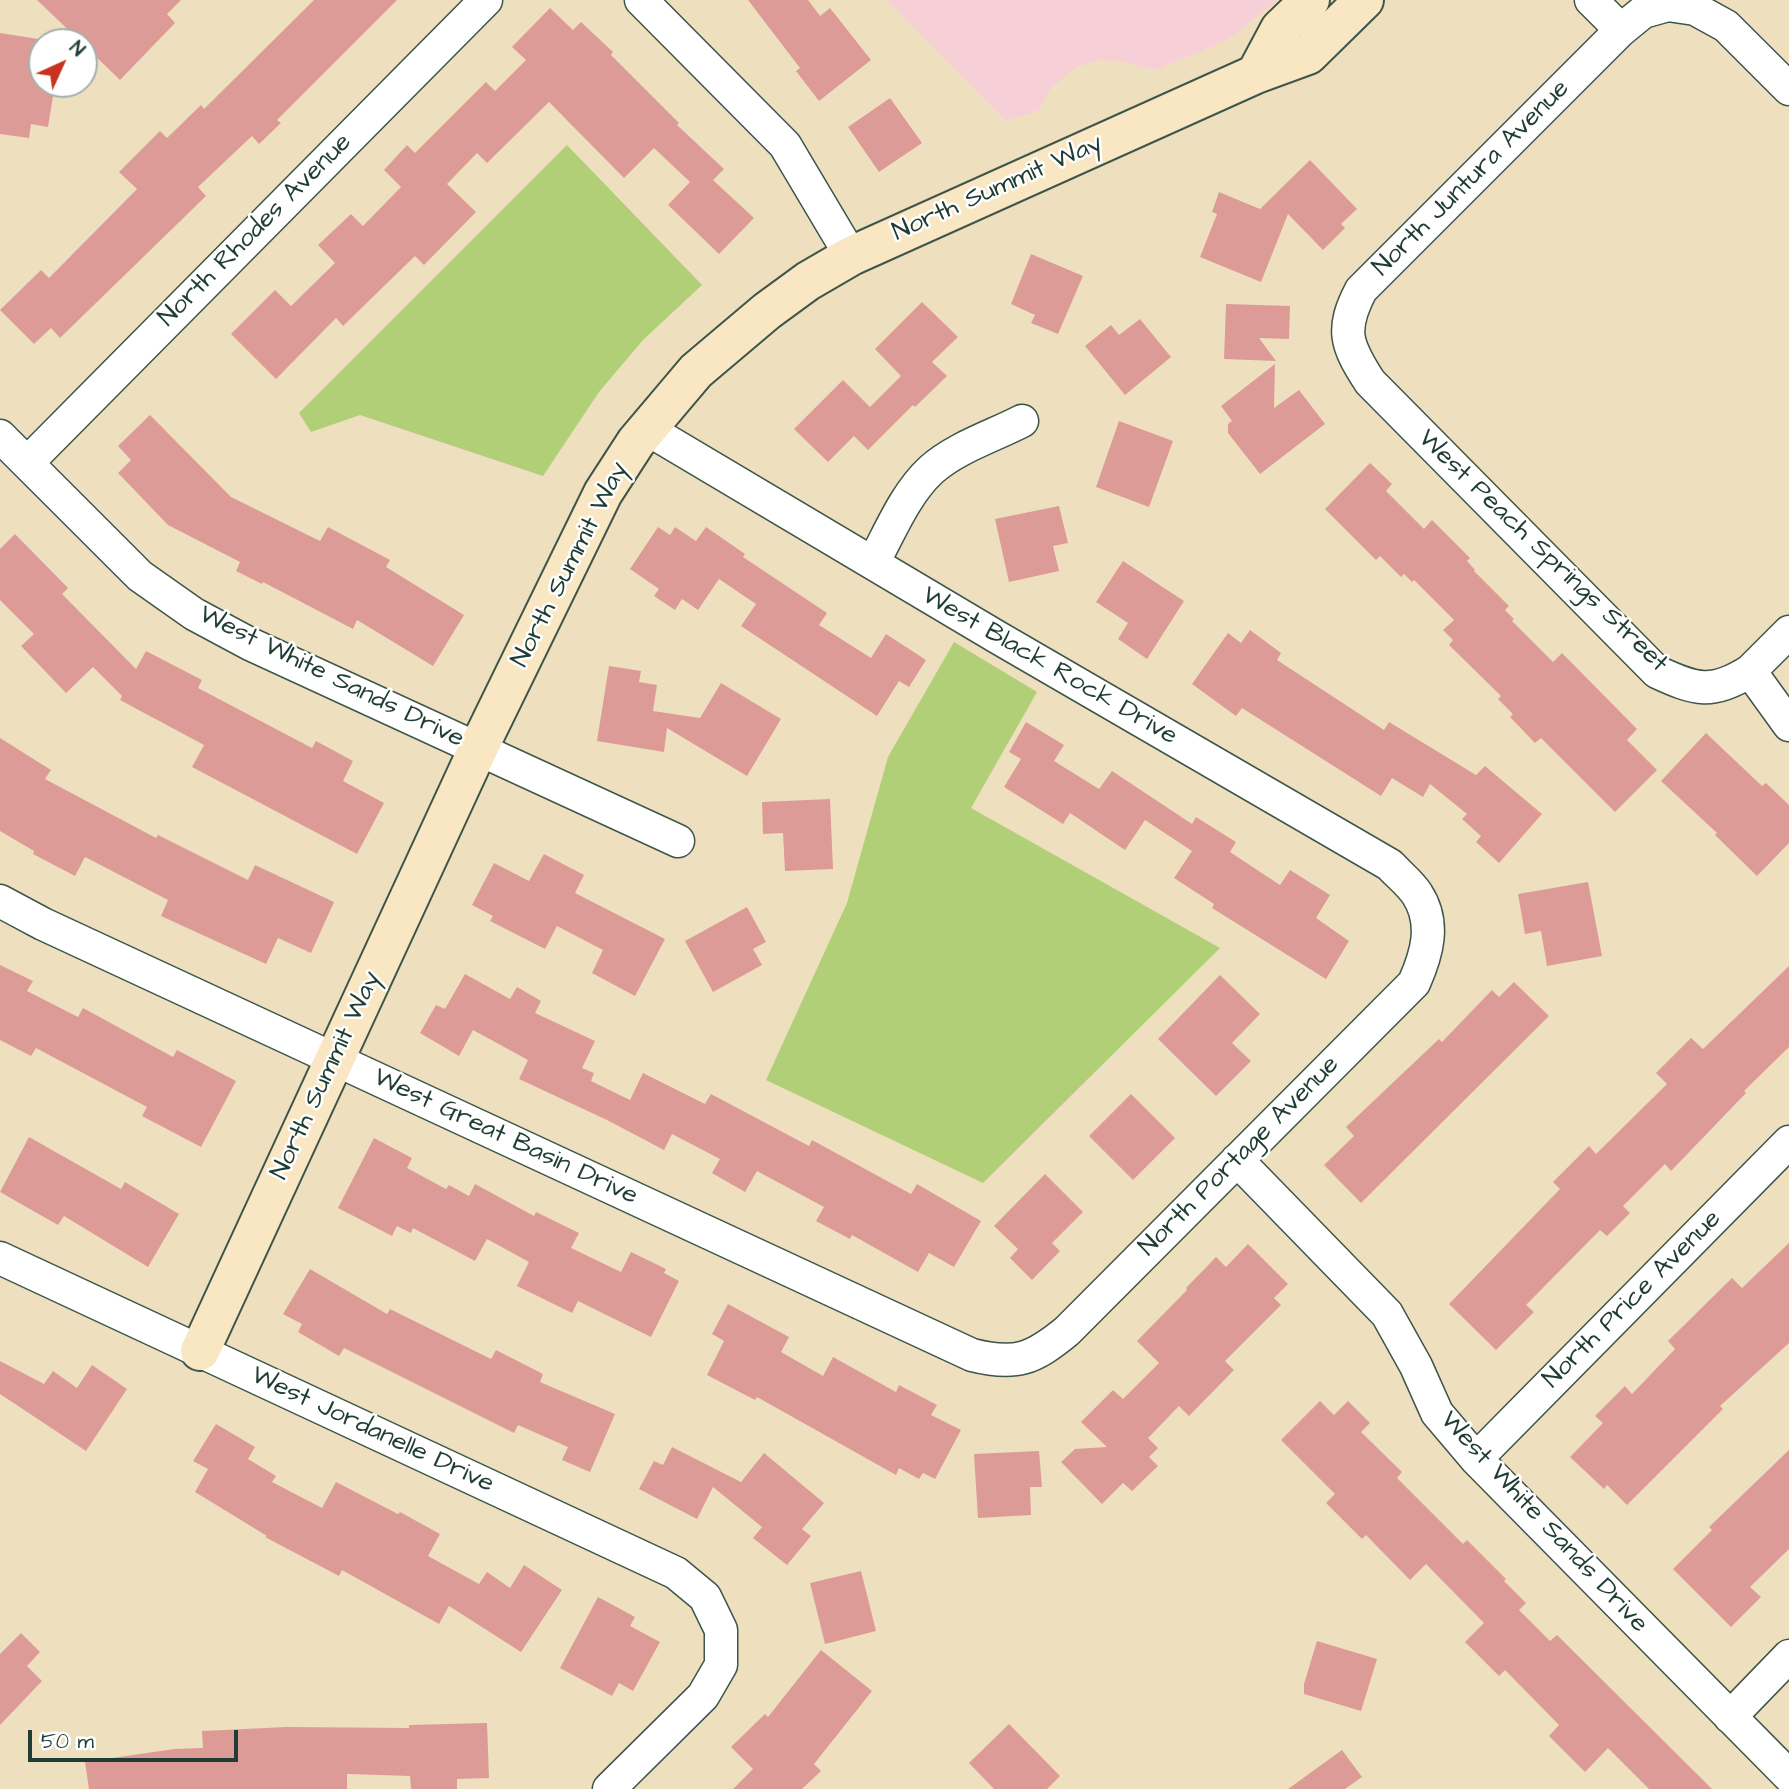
<!DOCTYPE html>
<style>
body{margin:0}
#map{position:relative;width:1789px;height:1789px;overflow:hidden;background:#eee0bf;font-family:"Architects Daughter",sans-serif}
canvas{display:block}
.north{position:absolute;left:28px;top:28px;width:70px;height:70px;box-sizing:border-box;background:#fff;border:2px solid #a5b1ae;border-radius:50%;rotate:45deg;font-size:19px;font-weight:700;line-height:28px;text-align:center;color:#1f3d34}
.north::after{content:'';display:block;margin:auto;width:24px;height:32px;background:#c8321e;clip-path:polygon(50% 0,100% 100%,50% 72%,0 100%)}
.scale{position:absolute;left:28px;top:1730px;width:210px;height:32px;box-sizing:border-box;border:4px solid #1f3d34;border-top:0;padding-left:9px;font-size:21px;line-height:24px;white-space:nowrap;color:#1f3d34;-webkit-text-stroke:5px #fff;paint-order:stroke}
</style>
<div id="map">
<canvas width="1789" height="1789"></canvas>
<div class="north">N</div>
<div class="scale">50 m</div>
</div>
<script>
const ctx = document.querySelector('canvas').getContext('2d');
ctx.lineJoin = 'round';
function paint(path, color) {
  ctx.fillStyle = color;
  ctx.fill(path, 'evenodd');
}
function strokePath(path, color, width, dash) {
  ctx.strokeStyle = color;
  ctx.lineWidth = width;
  ctx.lineCap = dash ? 'butt' : 'round';
  ctx.setLineDash(dash || []);
  ctx.stroke(path);
}
function write(font, color, halo, rows, align = 'center') {
  ctx.font = font + ' "Architects Daughter",sans-serif';
  ctx.lineWidth = 5;
  ctx.setLineDash([]);
  ctx.textBaseline = 'middle';
  ctx.strokeStyle = halo;
  ctx.fillStyle = color;
  for (const [text, x, y, turn = 0] of rows) {
    ctx.save();
    ctx.translate(x, y);
    ctx.rotate((+turn || 0) * Math.PI / 180);
    ctx.textAlign = isNaN(turn) ? turn : align;
    if (halo) ctx.strokeText(text, 0, 0);
    ctx.fillText(text, 0, 0);
    ctx.restore();
  }
}
const built = new Path2D(`
 M887,0H1277L1229,39L1158,69L1144,68L1122,61L1099,60L1075,68L1051,88L1039,110L1006,121Z`);
const green = new Path2D(`
 M567,145L702,285L643,340L599,392L543,476L360,415L311,432L299,413Z
 M954,642L1037,692L971,808L1220,948L983,1183L766,1080L847,903L888,757Z`);
const building = new Path2D(`
 M37,0H181L167,14L175,23L120,80L84,45V42H81Z
 M314,0H397L277,120L281,123L259,144L252,136L198,187L206,196L60,338L51,328L34,344L0,310L41,270L49,278L137,189L119,172L160,131L167,138L201,105L204,109Z
 M748,0H808L820,16L830,8L871,60L819,101L796,71L800,68Z
 M550,8L573,30L581,22L613,52L611,55L679,123L677,125L724,169L713,180L754,218L719,254L668,205L690,182L654,148L624,178L549,102L487,163L477,153L447,184L476,212L424,265L415,256L343,326L336,318L276,379L231,334L275,290L291,306L335,263L318,245L351,214L363,226L401,187L384,170L407,145L415,153L486,82L495,91L526,60L512,47Z
 M0,33L58,42H42V84H55L48,127L31,124L29,138L0,134Z
 M890,98L922,143L879,172L848,127Z
 M1310,160L1357,209L1341,224L1345,228L1323,250L1288,214L1261,282L1200,257L1217,214L1212,212L1219,192L1260,209Z
 M1031,254L1083,276L1058,334L1031,323L1035,315L1011,304Z
 M922,302L958,337L932,362L947,376L915,407L913,405L868,450L854,436L828,462L794,429L843,380L870,407L901,376L875,349Z
 M1226,304L1290,306L1289,339L1259,338L1276,361L1224,359Z
 M1140,319L1171,357L1125,395L1085,346L1111,325L1119,335Z
 M1275,364L1274,408L1299,390L1325,424L1260,474L1228,433V424L1232,421L1221,406Z
 M150,415L231,497L320,541L328,527L390,560L386,567L464,615L433,666L357,620L353,629L263,582L262,584L236,571L240,562L168,525L118,473L131,460L118,446Z
 M1119,421L1173,441L1149,507L1096,487Z
 M1370,463L1392,484L1386,491L1424,529L1432,520L1470,558L1467,561L1475,570L1474,571L1509,606L1505,610L1514,619L1512,621L1553,662L1562,653L1637,729L1627,740L1657,770L1615,812L1541,738L1535,743L1510,717L1513,714L1498,699L1501,696L1449,645L1453,640L1443,630L1454,620L1414,580L1412,582L1404,574L1401,577L1380,556L1376,560L1325,509Z
 M1059,506L1068,543L1053,546L1059,571L1009,582L995,519Z
 M658,527L670,535L675,527L696,541L706,527L745,554L743,557L827,613L819,625L871,658L886,634L926,660L909,687L899,681L877,716L741,626L756,604L719,579L698,610L682,599L675,610L654,596L659,589L630,569Z
 M15,534L68,588L62,594L136,669L146,651L202,680L198,688L312,748L316,741L353,761L343,781L384,803L357,854L192,767L204,745L120,700L122,696L93,667L66,693L21,646L34,634L0,600V549Z
 M1123,561L1184,601L1147,659L1118,639L1128,623L1096,602Z
 M1250,630L1281,653L1277,660L1384,730L1389,722L1476,775L1485,766L1542,814L1499,863L1476,842L1481,836L1462,819L1467,814L1430,784L1423,797L1392,778L1381,796L1242,708L1236,716L1192,684L1228,633L1241,643Z
 M609,666L641,671L639,682L657,685L653,711L700,718L721,683L781,719L747,776L667,728L664,752L597,741Z
 M1026,722L1064,745L1054,761L1099,789L1112,771L1192,824L1196,817L1236,842L1230,852L1280,885L1290,870L1330,895L1316,918L1349,941L1326,979L1212,908L1214,904L1174,878L1192,851L1145,820L1125,850L1070,813L1063,824L1004,787L1021,759L1009,752Z
 M1706,733L1762,786L1766,783L1789,805V843L1757,876L1715,835L1717,833L1661,781Z
 M0,738L51,770L45,779L156,838L158,835L248,880L255,865L334,902L311,953L278,938L266,964L161,916L168,900L85,857L75,876L33,854L34,851L0,831Z
 M830,799L833,869L785,871L783,833L763,834L762,802Z
 M544,854L584,875L575,893L665,939L635,996L592,973L603,950L557,926L545,949L490,921L493,916L472,905L494,863L529,881Z
 M1588,882L1602,956L1547,966L1541,931L1525,934L1518,894Z
 M747,907L766,942L753,949L762,965L713,992L685,941Z
 M0,965L33,981L27,991L78,1017L83,1008L173,1057L177,1050L236,1081L201,1147L142,1116L147,1107L36,1048L31,1056L0,1040Z
 M1789,966V1047L1744,1091L1746,1093L1671,1171L1665,1164L1623,1206L1630,1213L1607,1236L1600,1230L1526,1305L1534,1312L1496,1350L1449,1304L1560,1189L1553,1182L1589,1146L1596,1154L1667,1084L1656,1073L1691,1038L1703,1049Z
 M465,974L510,999L517,987L541,1001L535,1013L595,1041L582,1068L594,1073L591,1081L630,1100L643,1073L705,1104L711,1094L809,1146L812,1140L911,1194L917,1184L981,1221L954,1267L929,1253L918,1272L852,1235L850,1239L816,1221L824,1207L757,1171L745,1192L712,1173L720,1159L672,1134L664,1150L607,1120L519,1079L528,1060L473,1030L459,1056L420,1033L436,1005L445,1009Z
 M1220,975L1260,1014L1232,1043L1251,1061L1216,1096L1158,1039Z
 M1514,982L1549,1016L1361,1203L1324,1165L1354,1136L1346,1127L1439,1039L1442,1042L1492,990L1499,997Z
 M1131,1094L1175,1138L1133,1180L1089,1136Z
 M29,1137L121,1189L125,1182L179,1214L148,1267L64,1216L58,1225L0,1192Z
 M374,1138L412,1158L407,1168L446,1189L449,1185L469,1196L475,1184L534,1216L536,1212L579,1233L571,1248L621,1272L631,1252L666,1269L664,1273L679,1281L651,1337L578,1301L572,1313L517,1286L529,1262L487,1239L475,1261L413,1228L411,1233L397,1226L392,1236L338,1208Z
 M1045,1174L1083,1212L1052,1243L1060,1251L1032,1280L1010,1258L1018,1249L994,1226Z
 M1789,1243V1343L1720,1406L1723,1409L1627,1505L1607,1485L1604,1489L1570,1457L1603,1423L1595,1416L1625,1386L1632,1394L1675,1349L1668,1341L1732,1278L1742,1288Z
 M1248,1244L1288,1284L1274,1298L1281,1305L1225,1361L1234,1370L1189,1416L1179,1406L1148,1438L1158,1448L1149,1457L1158,1466L1132,1491L1123,1483L1102,1504L1061,1462L1075,1449L1107,1447L1081,1422L1113,1390L1123,1399L1159,1363L1137,1341L1187,1290L1186,1288L1216,1257L1226,1267Z
 M310,1269L387,1314L390,1309L491,1359L496,1350L543,1374L540,1382L615,1414L590,1472L562,1460L568,1447L518,1425L514,1433L344,1348L339,1356L298,1332L302,1324L283,1314Z
 M728,1304L789,1337L781,1352L823,1376L833,1357L896,1392L899,1385L937,1405L931,1415L961,1430L935,1479L923,1473L919,1479L899,1468L896,1475L757,1397L755,1400L707,1375L724,1341L712,1334Z
 M0,1361L44,1384L53,1371L77,1388L92,1365L127,1389L86,1451L0,1394Z
 M1320,1401L1334,1415L1348,1401L1370,1423L1361,1432L1402,1472L1397,1478L1463,1544L1467,1540L1506,1579L1504,1581L1526,1603L1519,1610L1550,1641L1557,1635L1712,1789H1649L1608,1748L1585,1772L1549,1736L1559,1725L1505,1670L1499,1676L1465,1642L1484,1623L1426,1564L1410,1580L1366,1535L1362,1539L1326,1503L1335,1494L1281,1440Z
 M216,1424L255,1447L248,1459L276,1476L272,1482L322,1508L336,1482L398,1514L400,1512L440,1534L428,1556L479,1584L487,1572L510,1588L524,1565L562,1590L521,1652L449,1606L439,1624L342,1570L339,1576L265,1537L267,1536L195,1492L208,1469L193,1461Z
 M672,1447L741,1482L764,1453L824,1503L802,1529L811,1536L787,1565L753,1538L762,1527L713,1487L697,1519L639,1489L654,1461L663,1465Z
 M1789,1450V1549L1750,1587L1761,1597L1731,1627L1673,1569L1712,1530L1709,1527Z
 M1039,1451L1042,1487H1030L1031,1515L978,1518L974,1454Z
 M861,1571L876,1631L825,1644L810,1583Z
 M598,1597L635,1617L630,1626L660,1642L633,1691L619,1683L612,1696L560,1668Z
 M21,1633L40,1652L27,1666L42,1681L0,1725V1654Z
 M1317,1641L1377,1659L1361,1711L1304,1694V1684Z
 M821,1650L872,1691L814,1764L821,1771L802,1789H733L753,1769L731,1747L765,1714L768,1717Z
 M487,1723L489,1778L457,1779V1789H411L410,1776L347,1774V1789H89L85,1762L174,1749L203,1748L202,1731L287,1727L409,1728V1725Z
 M1009,1724L1060,1776L1047,1789H994L969,1763Z
 M1342,1750L1362,1777L1345,1789H1288Z`);
const street = new Path2D(`
 M641,0L785,145L851,256
 M1591,0L1621,30L1643,12L1668,5L1695,9L1726,26L1789,89
 M1621,30L1361,290C1340,330 1346,345 1370,382L1657,672C1696,690 1712,695 1750,671L1789,725
 M0,436L140,576L194,614L250,644L678,841
 M27,463L486,0
 M873,563C890,532 905,494 931,470C955,448 993,436 1022,421
 M1750,671L1789,632
 M0,901L43,924L972,1355C1016,1366 1033,1359 1067,1331L1414,983C1427,954 1436,923 1417,894C1410,883 1398,874 1390,865L997,637L647,429
 M1237,1160L1387,1314L1416,1366L1437,1413L1476,1459L1789,1776
 M0,1258L676,1573L705,1597L721,1630V1665L703,1696L609,1789
 M1476,1459L1789,1142
 M1730,1717L1789,1656`);
const secondary = new Path2D(`
 M1256,74L1280,29L1310,0
 M200,1351L478,749L603,493L636,442L696,371L767,311L808,281L851,256L1256,74L1308,55L1364,0`);
const streetNames = [
 ["North Juntura Avenue",1472,179,-45],
 ["North Summit Way",998,189,-24],
 ["North Rhodes Avenue",256,231,-45],
 ["West Peach Springs Street",1542,552,44],
 ["North Summit Way",571,565,-63],
 ["West Black Rock Drive",1049,667,30],
 ["West White Sands Drive",331,678,26],
 ["North Summit Way",327,1076,-65],
 ["West Great Basin Drive",505,1138,25],
 ["North Portage Avenue",1240,1157,-45],
 ["North Price Avenue",1633,1300,-45],
 ["West Jordanelle Drive",372,1431,25],
 ["West White Sands Drive",1543,1523,47]
];
paint(built, '#f6cfd7');
paint(green, '#b0cf76');
paint(building, '#dd9b98');
strokePath(street, '#3e5549', 35);
strokePath(secondary, '#3e5549', 42);
strokePath(street, '#fff', 32);
strokePath(secondary, '#f9e7c3', 38);
write('26px', '#1f3d34', '#fff', streetNames);
</script>
